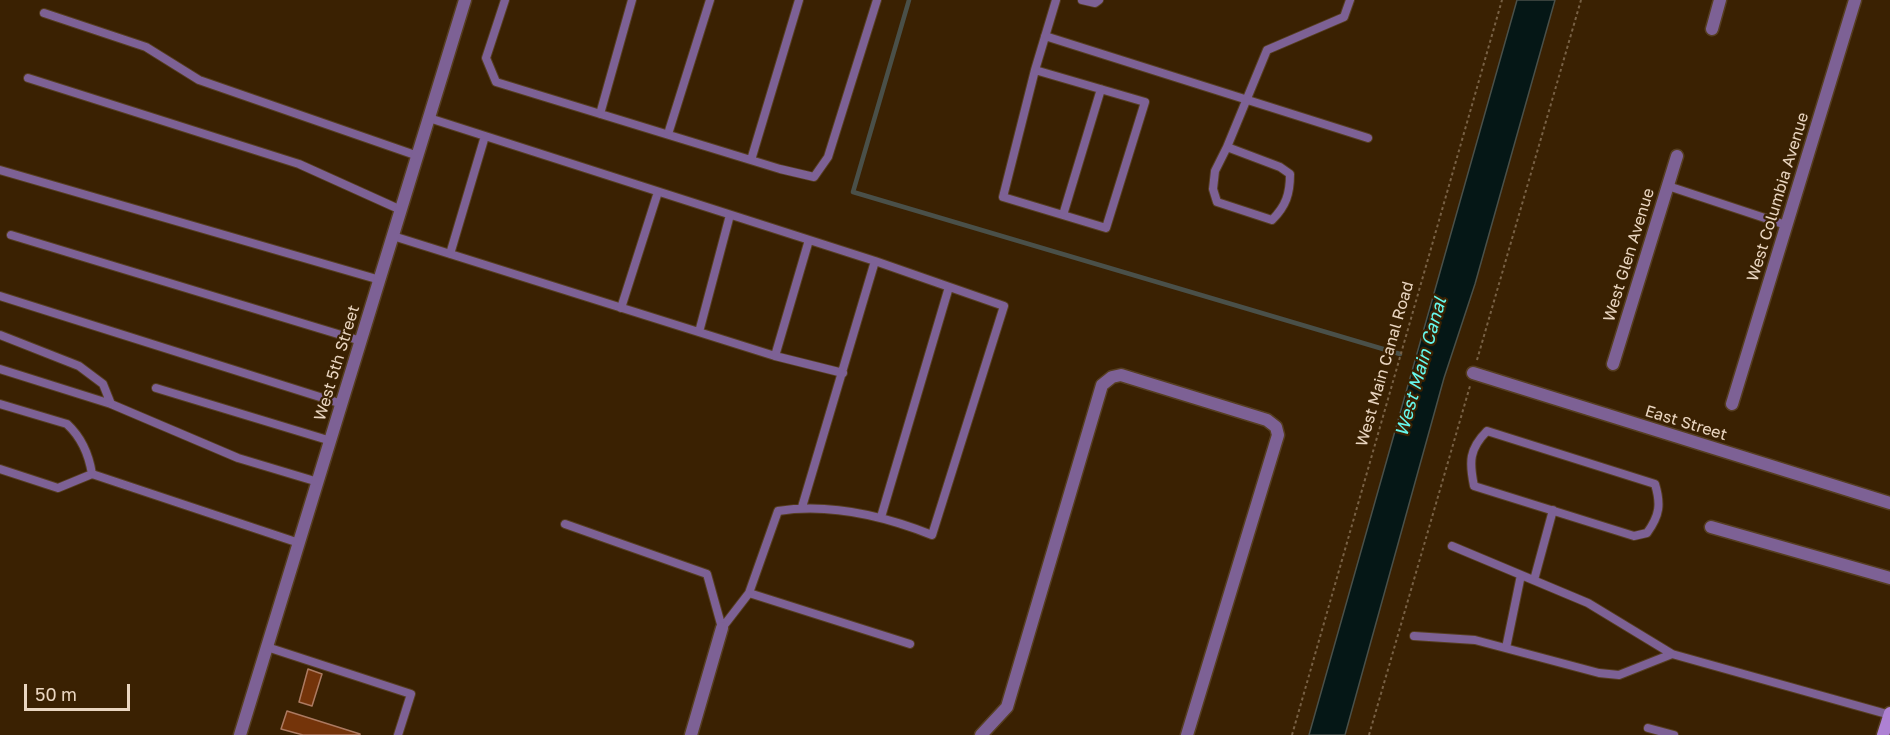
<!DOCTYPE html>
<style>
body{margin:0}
#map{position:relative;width:1890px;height:735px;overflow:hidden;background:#3a2102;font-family:"Golos Text",sans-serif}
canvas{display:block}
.scale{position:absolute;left:24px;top:684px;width:106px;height:27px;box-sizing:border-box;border:3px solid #ead6c1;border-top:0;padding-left:8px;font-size:18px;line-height:21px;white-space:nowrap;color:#ead6c1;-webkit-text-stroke:4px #3a2102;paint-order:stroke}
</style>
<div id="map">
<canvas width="1890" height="735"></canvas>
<div class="scale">50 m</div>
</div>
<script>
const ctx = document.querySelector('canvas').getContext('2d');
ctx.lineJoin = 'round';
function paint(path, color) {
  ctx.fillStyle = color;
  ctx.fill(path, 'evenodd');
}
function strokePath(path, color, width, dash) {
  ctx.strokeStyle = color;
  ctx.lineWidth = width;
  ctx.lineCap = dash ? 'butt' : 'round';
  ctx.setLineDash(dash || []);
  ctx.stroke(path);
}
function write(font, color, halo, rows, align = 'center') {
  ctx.font = font + ' "Golos Text",sans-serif';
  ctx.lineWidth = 4.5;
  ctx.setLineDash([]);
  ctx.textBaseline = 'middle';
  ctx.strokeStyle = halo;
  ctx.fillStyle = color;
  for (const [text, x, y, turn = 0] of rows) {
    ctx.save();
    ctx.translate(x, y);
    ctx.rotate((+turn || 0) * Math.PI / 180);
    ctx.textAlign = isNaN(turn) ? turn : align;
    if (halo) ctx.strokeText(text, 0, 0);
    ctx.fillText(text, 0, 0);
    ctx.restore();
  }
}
const water = new Path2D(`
 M1517,0H1555L1475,284L1444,378L1345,735H1309Z`);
const stream = new Path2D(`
 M909,0L853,192L1400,354`);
const building = new Path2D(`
 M308,669L322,674L312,706L299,702Z
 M287,711L360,734V735H303L281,729Z`);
const path = new Path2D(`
 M1477,360L1581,0
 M1292,735L1502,0
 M1369,735L1470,386`);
const service = new Path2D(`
 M505,0L486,58L496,82L780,169L814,177L828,157L877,0
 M1082,0L1095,3L1099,0
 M44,13L146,47L199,80L418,156
 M1045,36L1368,138
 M1035,70L1145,102L1106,228L1003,197L1035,70L1056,0
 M28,78L299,164L401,210
 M600,114L632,0
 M429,118L875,261L1004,306L932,535C884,516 829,503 778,511L749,593
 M668,134L710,0
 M1227,147L1280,167L1290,174C1290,194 1286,206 1272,220L1217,202L1213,189L1215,171L1227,147L1267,50L1344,17L1350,0
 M751,160L799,0
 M0,170L380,280
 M1668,186L1786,225
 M1063,215L1101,89
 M11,235L361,341
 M393,236L775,356L809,240
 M450,254L485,136
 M0,296L342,404
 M621,308L658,192
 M699,332L730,215
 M0,335L79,366L103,384L111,404
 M775,356L843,373
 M0,369L111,404L238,458L318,482
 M156,388L331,441
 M0,404L67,424C81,437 89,455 92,474
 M1487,431L1655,484C1661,504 1660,515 1647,533L1634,536L1474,486C1469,462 1469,449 1487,431Z
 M0,469L58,488L92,474L299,543
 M802,507L875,261
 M881,517L949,287
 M565,524L707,574L722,628L749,593L910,644
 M1452,546L1588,603L1672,654L1890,715
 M1534,580L1553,510
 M1414,636L1475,640L1599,673L1619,675L1672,654
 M267,647L411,694L398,735
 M1506,648L1521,575
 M1648,728L1674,735`);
const minor = new Path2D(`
 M1712,29L1720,0
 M1613,364L1677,156
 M1473,373L1890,503
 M1732,404L1855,0
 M1711,527L1890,578
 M240,735L465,0
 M691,735L722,628
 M981,735L1007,707L1102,385L1112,377L1121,375L1267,420L1276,427L1278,435L1187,735`);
const secondary = new Path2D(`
 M1883,735L1890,713`);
const streetNames = [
 ["West Columbia Avenue",1778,197,-73],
 ["West Glen Avenue",1629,255,-73],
 ["West 5th Street",337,363,-73],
 ["West Main Canal Road",1385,364,-74],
 ["East Street",1686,423,17]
];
const waterNames = [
 ["West Main Canal",1421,367,-74]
];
paint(water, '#051716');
strokePath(water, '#4a5049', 1.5);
strokePath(stream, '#4a5049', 4.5);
paint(building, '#74340a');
strokePath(building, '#ac7a61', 1.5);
strokePath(service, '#563e21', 10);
strokePath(minor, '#563e21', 15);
strokePath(secondary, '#563e21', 15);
strokePath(path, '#786145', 2, [3, 3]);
strokePath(service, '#7d6195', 8);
strokePath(minor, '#7d6195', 12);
strokePath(secondary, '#ae81d4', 12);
write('16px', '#ead6c1', '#3a2102', streetNames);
write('italic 18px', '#66f9ee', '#3a2102', waterNames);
</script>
